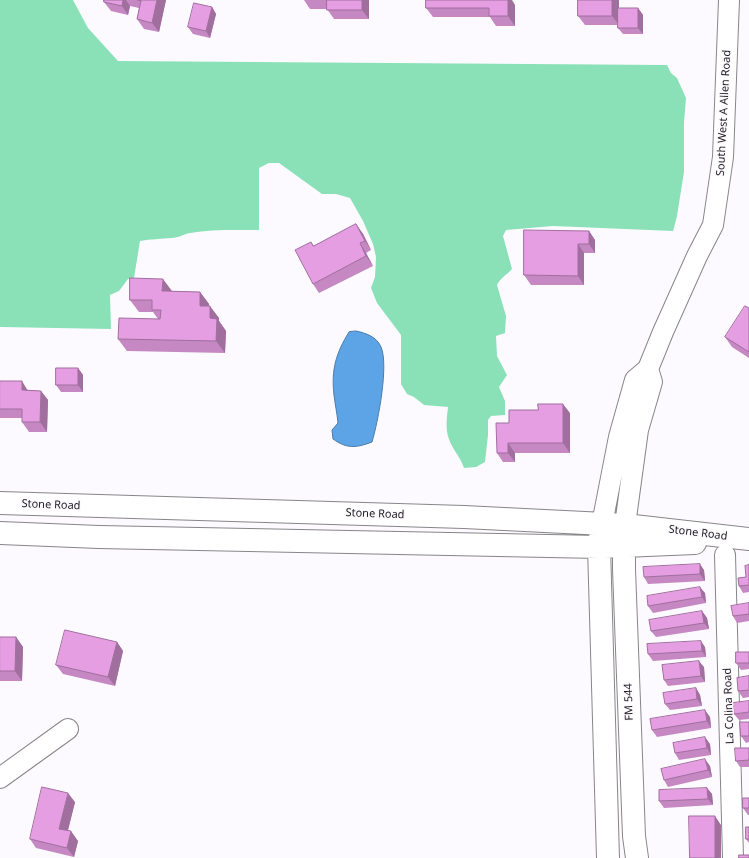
<!DOCTYPE html>
<style>
body{margin:0}
canvas{display:block;background:#fdfaff}
</style>
<canvas width="749" height="858"></canvas>
<script>
const ctx = document.querySelector('canvas').getContext('2d');
ctx.lineJoin = 'round';
function paint(path, color) {
  ctx.fillStyle = color;
  ctx.fill(path, 'evenodd');
}
function strokePath(path, color, width, dash) {
  ctx.strokeStyle = color;
  ctx.lineWidth = width;
  ctx.lineCap = dash ? 'butt' : 'round';
  ctx.setLineDash(dash || []);
  ctx.stroke(path);
}
function write(font, color, halo, rows, align = 'center') {
  ctx.font = font + ' "Noto Sans",sans-serif';
  ctx.lineWidth = 3;
  ctx.setLineDash([]);
  ctx.textBaseline = 'middle';
  ctx.strokeStyle = halo;
  ctx.fillStyle = color;
  for (const [text, x, y, turn = 0] of rows) {
    ctx.save();
    ctx.translate(x, y);
    ctx.rotate((+turn || 0) * Math.PI / 180);
    ctx.textAlign = isNaN(turn) ? turn : align;
    if (halo) ctx.strokeText(text, 0, 0);
    ctx.fillText(text, 0, 0);
    ctx.restore();
  }
}
const green = new Path2D(`
 M0,0H73L88,28L118,61L667,65L671,73L677,78L686,98L684,123V172L677,216L673,231L553,226L506,230L503,236L512,269C507,275 501,277 497,285L506,316L505,333L496,336L497,356L507,375L499,387L505,401V415L491,416L488,420V435L485,462L476,467L464,468C460,456 452,449 449,439C445,429 447,417 448,407L424,405L414,397L407,394L401,384V335L377,303L371,288L375,277L376,257L373,244L363,221L350,198L336,194H322L279,163H269L259,168V230C236,230 212,229 190,233C184,234 178,238 172,238C161,239 151,239 140,241L134,278L128,279L119,291L110,295L111,329L0,327Z`);
const water = new Path2D(`
 M356,331C366,333 377,337 381,347C389,365 378,422 372,442C356,448 347,449 333,439L332,430L338,423C337,413 335,404 334,395C331,370 336,353 349,332Z`);
const minor = new Path2D(`
 M602,524L619,437L635,380L648,369L663,332L697,256L713,225L723,157L729,0
 M625,525L638,430L652,382L648,369
 M725,555L733,858
 M0,778L68,729`);
const major = new Path2D(`
 M0,503L464,517L625,525L749,539
 M601,531L599,547L608,858
 M624,532V569L634,836L637,858
 M0,533L99,537L599,547L695,543`);
const wall = new Path2D(`
 M104,0H166L159,32L144,29L137,19L139,8L130,6L128,15L111,11L104,2Z
 M304,0H369V19H334L327,9H310Z
 M619,0V8H638L643,15V34H623L618,28V25H585L578,16Z
 M515,5V26H496L490,17H433L426,8Z
 M212,7L216,14L210,38L193,34L188,27Z
 M356,224L363,234L371,250L366,253L373,266L319,293L313,284L311,242L314,246Z
 M589,231L595,240V253H584V285H531L524,275Z
 M171,291L200,292L209,304V306L219,318V321L226,331L225,353L127,351L118,339L158,319L153,312H139L130,300Z
 M749,308V358L732,347L725,337Z
 M78,368L83,375V392H61L56,385Z
 M0,381L28,390L41,391L48,400L47,432H29L22,422V418H0Z
 M570,413V453H515V462H503L497,453L509,423Z
 M749,565V592L743,593L739,586L746,577Z
 M704,570L705,581L648,584L644,577Z
 M705,593L706,603L653,613L648,606Z
 M749,603V621L737,623L733,616Z
 M702,611L707,618L709,629L656,637L651,631Z
 M0,637H16L23,647L22,681H0Z
 M117,642L123,651L115,686L63,674L56,665Z
 M705,647L706,657L653,661L648,654Z
 M749,652V669L741,670L736,663Z
 M704,667L705,682L668,686L664,680Z
 M749,676V697L743,698L738,691Z
 M696,688L700,695L702,706L670,710L665,704Z
 M749,701V719L739,720L734,714Z
 M710,717L711,728L657,737L652,730Z
 M749,722V742L746,743L741,736Z
 M710,744L711,755L679,760L675,753Z
 M749,748V767H740L736,761Z
 M710,766L712,777L668,787L664,780Z
 M707,788L712,794L713,805L664,808L659,801Z
 M749,798V815H748L743,808Z
 M75,802L68,830L78,841L74,857L36,848L30,839Z
 M749,827V843L746,839Z`);
const shadedWall = new Path2D(`
 M123,0H126L130,6L128,15L122,6Z
 M157,0H166L159,32L152,23Z
 M362,0H369V19L362,10Z
 M508,0H512L515,5V26L508,16Z
 M612,0H619V25L612,16Z
 M212,7L216,14L210,38L206,31Z
 M638,8L643,15V34L638,28Z
 M356,224L363,234L371,250L365,241Z
 M589,231L595,240V253L589,244Z
 M360,243L366,253L373,266L366,256Z
 M578,244L584,253V285L578,276Z
 M163,279L172,291H162Z
 M200,292L209,304L208,318L200,306Z
 M210,306L219,318V321L226,331L225,353L216,341L210,318Z
 M78,368L83,375V392L78,385Z
 M22,381L28,391L22,390Z
 M41,391L48,400L47,432L40,422Z
 M563,404L570,413V453L563,443Z
 M508,443L515,453V462L508,453Z
 M700,564L704,570L705,581L700,574Z
 M700,587L705,593L706,603L702,597Z
 M702,611L707,618L709,629L704,623Z
 M16,637L23,647L22,681L15,671Z
 M701,641L705,647L706,657L702,651Z
 M117,642L123,651L115,686L108,677Z
 M699,661L704,667L705,682L701,676Z
 M696,688L700,695L702,706L697,699Z
 M705,710L710,717L711,728L707,721Z
 M705,737L710,744L711,755L707,748Z
 M705,759L710,766L712,777L708,770Z
 M707,788L712,794L713,805L708,799Z
 M68,793L75,802L66,838L59,829Z
 M715,816L721,825V858H715Z
 M71,831L78,841L74,857L67,848Z`);
const building = new Path2D(`
 M104,0H123L122,6L104,2Z
 M138,0H157L152,23L137,19L141,1Z
 M327,0H362V10H327Z
 M426,0H508V16H489V8H426Z
 M578,0H612V16H578Z
 M194,3L212,7L206,31L188,27Z
 M618,8H638V28H618Z
 M356,224L365,241L360,243L366,256L313,284L295,250L311,242L313,246Z
 M524,230L589,231V244H578V276L524,275Z
 M130,278L163,279L162,291L200,292V306H210V318L217,319L216,341L118,339L119,318L160,319L161,310H152V300H130Z
 M745,306L749,308V352L725,337Z
 M56,368H78V385H56Z
 M0,381H22V390L41,391L40,422H22V409H0Z
 M538,404H563V443H508V453H497L496,423H509V410H538Z
 M700,564V574L644,577L643,567Z
 M749,565V585L739,586L738,578L746,577L745,566Z
 M700,587L702,597L648,606L647,596Z
 M749,603V614L733,616L731,606Z
 M702,611L704,623L651,631L649,620Z
 M65,630L117,642L108,677L56,665Z
 M0,637H16L15,671H0Z
 M701,641L702,651L648,654L647,644Z
 M736,652H749V663H736Z
 M699,661L701,676L664,680L662,665Z
 M749,676V690L738,691L737,678Z
 M696,688L697,699L665,704L663,693Z
 M749,701V712L734,714L733,703Z
 M705,710L707,721L652,730L650,719Z
 M740,722H749V736H741Z
 M705,737L707,748L675,753L673,743Z
 M735,748H749V760L736,761Z
 M705,759L708,770L664,780L661,769Z
 M42,787L68,793L59,829L71,831L67,848L30,839Z
 M707,788L708,799L659,801V790Z
 M743,798H749V808H743Z
 M689,816H715V858H690Z
 M746,827H749V839H746Z
 M739,855H749V858H739Z`);
const streetNames = [
 ["South West A Allen Road",724,113,-87],
 ["Stone Road",51,505,2],
 ["Stone Road",375,514,2],
 ["Stone Road",698,533,7],
 ["FM 544",629,702,-92],
 ["La Colina Road",729,706,-92]
];
paint(green, '#8be1b7');
paint(water, '#5da4e7');
strokePath(water, '#4a7baa', 1);
strokePath(minor, '#888589', 22);
strokePath(major, '#888589', 24);
strokePath(minor, '#fff', 20);
strokePath(major, '#fff', 22);
paint(wall, '#c588c2');
paint(shadedWall, '#a06f9e');
paint(building, '#e59ee2');
strokePath(building, '#a06f9e', 1);
write('11px', '#1c1b1d', '#fdfaff', streetNames);
</script>
